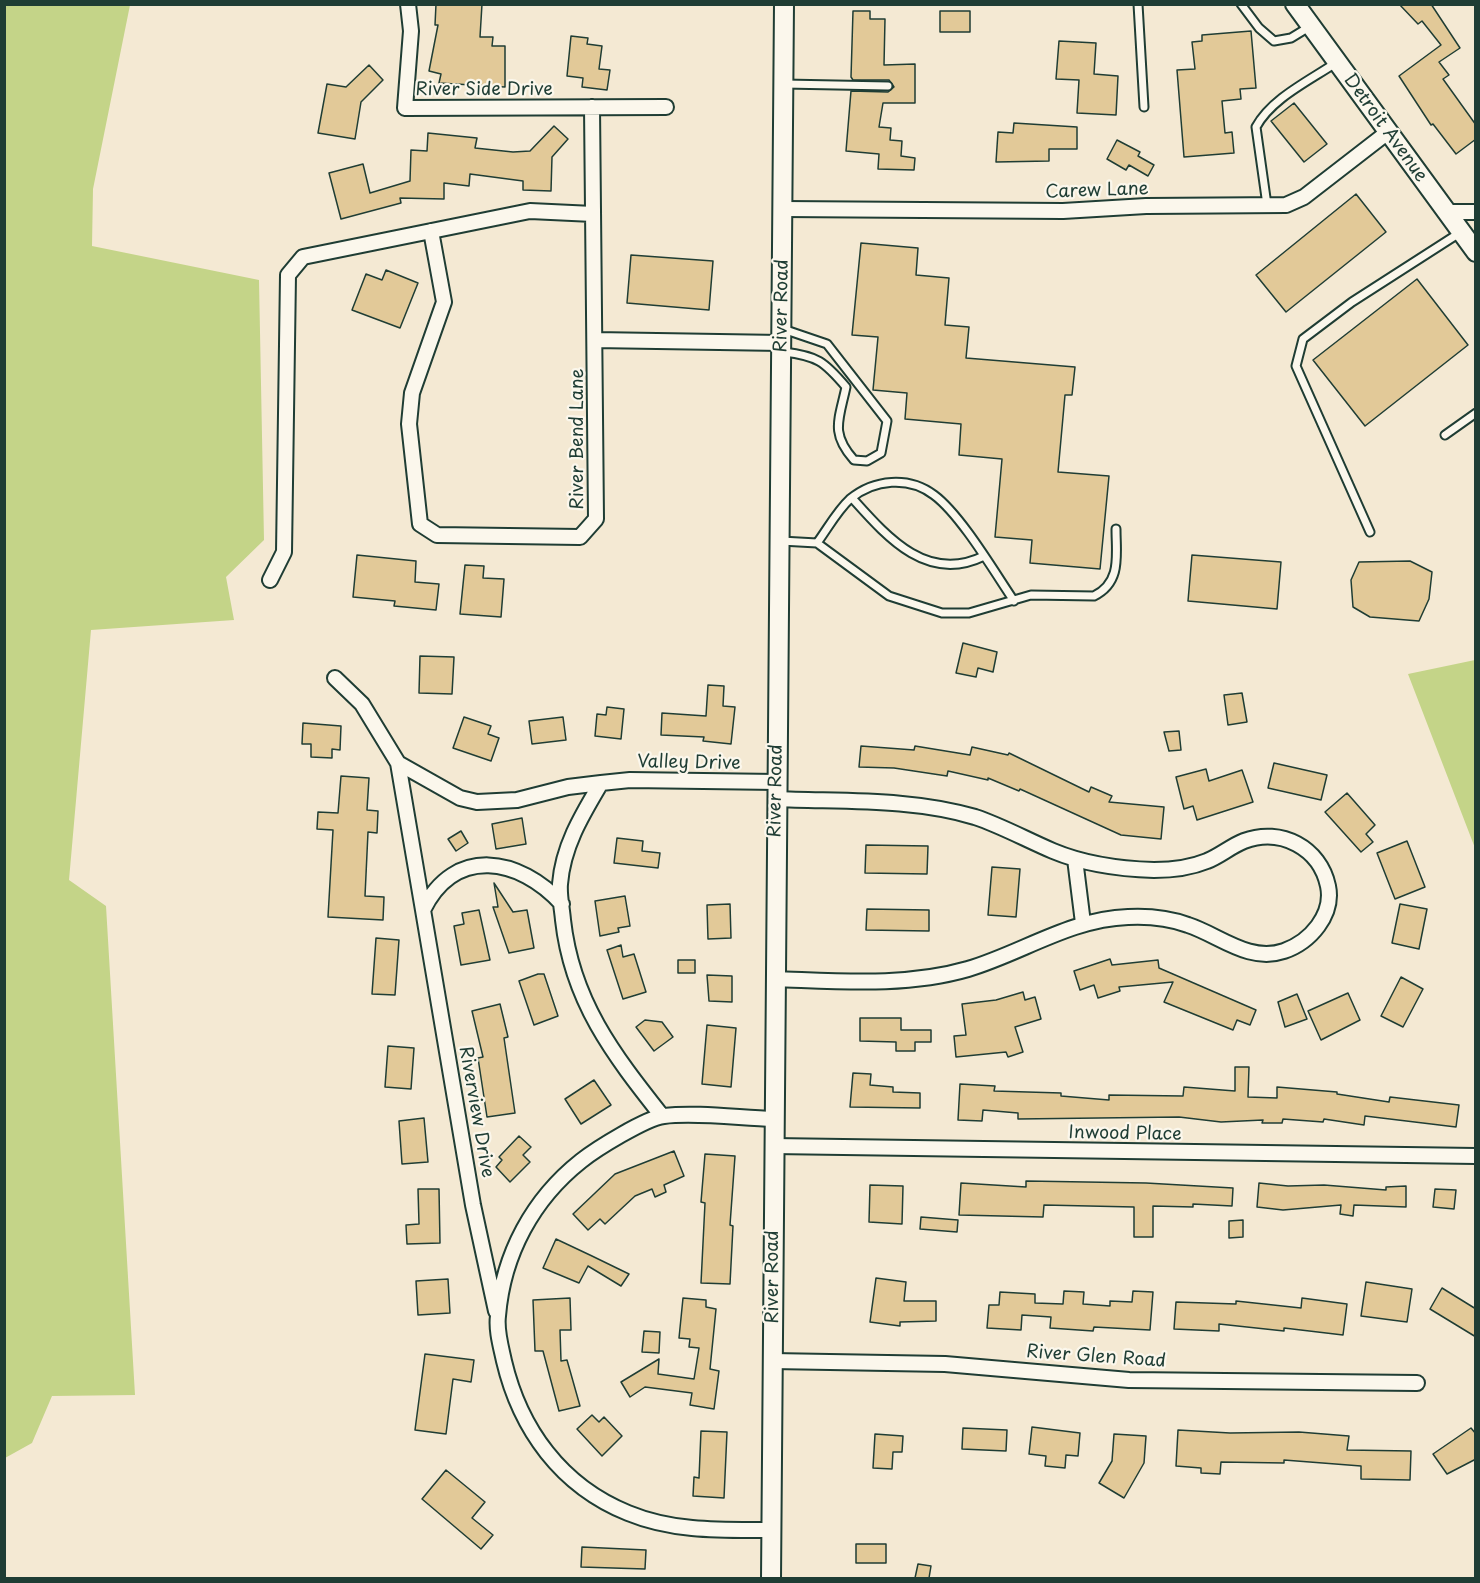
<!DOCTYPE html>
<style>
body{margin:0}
#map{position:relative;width:1480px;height:1583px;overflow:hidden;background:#f4e9d3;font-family:"Playpen Sans",sans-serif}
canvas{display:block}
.frame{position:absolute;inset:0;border:6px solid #1f3d34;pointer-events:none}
</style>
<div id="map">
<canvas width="1480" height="1583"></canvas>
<div class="frame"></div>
</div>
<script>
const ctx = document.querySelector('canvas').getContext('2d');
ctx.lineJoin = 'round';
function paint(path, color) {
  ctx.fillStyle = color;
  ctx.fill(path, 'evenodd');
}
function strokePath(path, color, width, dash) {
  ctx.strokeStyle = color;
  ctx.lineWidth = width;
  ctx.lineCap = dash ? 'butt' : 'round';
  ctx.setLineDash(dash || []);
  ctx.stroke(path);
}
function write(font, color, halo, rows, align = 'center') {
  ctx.font = font + ' "Playpen Sans",sans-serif';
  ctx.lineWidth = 4.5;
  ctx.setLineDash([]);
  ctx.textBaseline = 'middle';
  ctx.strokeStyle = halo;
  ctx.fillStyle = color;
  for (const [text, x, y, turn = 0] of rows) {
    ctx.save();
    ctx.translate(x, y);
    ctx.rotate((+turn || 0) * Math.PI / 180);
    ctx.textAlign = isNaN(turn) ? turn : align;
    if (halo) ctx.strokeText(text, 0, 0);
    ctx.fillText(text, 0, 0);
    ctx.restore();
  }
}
const green = new Path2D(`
 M5,4L130,5L93,189L92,246L259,280L264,540L226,577L234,620L91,630L69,880L106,906L135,1395L52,1396L32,1443L5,1458Z
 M1475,660H1476L1475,848L1408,674Z`);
const building = new Path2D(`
 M436,4H482L480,37H493L492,46H505V87L439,83L441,74L429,71L438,25H435Z
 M1399,4H1431L1460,48L1439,62L1449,75L1443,79L1476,125V139L1456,154L1433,124L1431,125L1399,76L1441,45L1422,21L1418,24Z
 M853,11H870V19H885L884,65L915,64V103H883L879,127L891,128L890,140L902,141L901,156L915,158L914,170L878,169L879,154L846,151L851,91L888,92L894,87L889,80H853L851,77Z
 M940,11H970V32H940Z
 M1251,31L1256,88L1240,89L1241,99L1222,101L1225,133L1232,132L1234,153L1184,157L1177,70L1195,69L1192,42L1202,41V35Z
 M571,36L588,38L587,44L602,46L599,69L610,70L607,90L582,87L583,78L567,76Z
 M1059,41L1096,43L1094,74L1118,76L1116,115L1077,113L1079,80L1056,79Z
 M369,65L383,80L361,102L355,139L318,133L327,84L346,87Z
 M1294,103L1327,144L1304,162L1271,121Z
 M1014,123L1077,127V149H1049V161L996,162L998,132L1013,133Z
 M554,126L568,139L552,157L551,191L523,190V181L470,174L469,186L444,183V199L400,198L401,203L341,219L329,173L363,164L370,193L410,181L411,150L427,151L428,133L477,138L475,148L513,152L530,151Z
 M1117,140L1140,152L1138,156L1154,165L1148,176L1129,165L1126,170L1107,159Z
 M1356,194L1386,232L1286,312L1256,275Z
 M861,243L918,248L916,275L949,278L945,325L969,327L966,358L1075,367L1072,395H1065L1058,472L1109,476L1100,569L1030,563L1032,540L995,537L1002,459L959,455L961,424L905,419L907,393L873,390L878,337L852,335Z
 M631,255L713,261L709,310L627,303Z
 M386,270L418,283L400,328L352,310L366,274L382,280Z
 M1417,279L1468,345L1365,426L1313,360Z
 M357,555L416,561L415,582L439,584L436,610L394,606L395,601L353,597Z
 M1192,555L1281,562L1277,609L1188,601Z
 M1410,561L1432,572L1429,599L1419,621L1370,617L1353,607L1351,580L1359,562Z
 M465,565L484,566L483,578L504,579L501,617L460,614Z
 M963,643L997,652L993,672L978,668L976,677L956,673Z
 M420,656L454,657L452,694L419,693Z
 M708,685L724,686L723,706L735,707L731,744L703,741L704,737L661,735L662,713L706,716Z
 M1242,693L1247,722L1228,725L1224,695Z
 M607,707L624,709L621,739L595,736L597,714L606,715Z
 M464,717L491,726L488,734L499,738L491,761L453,748Z
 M563,717L566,740L532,744L529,721Z
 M303,723L341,726L340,750L332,749V758L311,757V744H302Z
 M1179,731L1181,750L1169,751L1164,732Z
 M861,746L914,750L915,746L970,755L972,747L1008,755L1009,753L1089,792L1091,787L1112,796L1109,802L1164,807L1161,839L1121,835L1020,789L1019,791L988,778V780L948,771L947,776L894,768L859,767Z
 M1274,763L1327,775L1321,800L1268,788Z
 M1206,769L1209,781L1242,770L1253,802L1197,820L1193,806L1184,809L1176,777Z
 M341,776L369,778L367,810L378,811L377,833L368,832L365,896L384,897L383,920L328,917L333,830L317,829L318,812L338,813Z
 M1347,793L1375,825L1366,834L1373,842L1361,852L1325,812Z
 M522,818L526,844L496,849L492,824Z
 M461,831L468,843L456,851L448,839Z
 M617,838L643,841L642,851L660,853L658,868L614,863Z
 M1407,841L1425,887L1395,899L1377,853Z
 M866,845L928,846L927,874L865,873Z
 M992,867L1020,869L1016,917L988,915Z
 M494,883L513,912L527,910L534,948L509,953L493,907H498Z
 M625,896L630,926L618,928L619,932L600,936L595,901Z
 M730,904L731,938L708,939L707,905Z
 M1400,904L1427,909L1419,949L1392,943Z
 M867,909L929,910V931L866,930Z
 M479,910L490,960L461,965L454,926L464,924L462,913Z
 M376,938L399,940L395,995L372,994Z
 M621,945L623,957L634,954L646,992L623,999L607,950Z
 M1110,959L1112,965L1158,960L1159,968L1256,1010L1250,1025L1237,1020L1233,1030L1164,1002L1173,982L1119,987L1120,991L1098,998L1094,985L1080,990L1074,971Z
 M678,960H695V973H678Z
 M538,974H544L558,1016L534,1025L519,981Z
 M707,975L732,976V1002L709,1001Z
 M1401,977L1423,989L1403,1027L1381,1016Z
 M1023,992L1025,1000L1035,997L1041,1019L1015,1027L1023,1052L1008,1057L1006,1052L956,1057L954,1036L966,1035L962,1004L996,1000Z
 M1348,993L1360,1020L1321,1040L1308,1011Z
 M1297,994L1307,1019L1285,1027L1278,1002Z
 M500,1004L508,1037L504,1038L515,1113L487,1117L478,1058L483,1057L472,1011Z
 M860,1018H901V1030H931V1042H915V1051H896V1042L860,1041Z
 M645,1020L662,1022L673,1037L654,1051L636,1027Z
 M707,1025L736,1028L731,1087L702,1084Z
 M388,1046L414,1048L411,1089L385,1087Z
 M1235,1067H1249L1248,1097L1277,1098V1087L1337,1092V1094L1389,1102L1390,1097L1459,1105L1456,1127L1365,1116L1364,1125L1324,1119L1323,1122L1283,1119L1282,1123H1262L1263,1120L1221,1122L1179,1117L1018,1119V1113L983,1110L982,1121L958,1120L960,1084L995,1086L994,1091L1061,1093V1096L1109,1100V1095L1183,1096L1184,1087L1235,1091Z
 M853,1073L871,1074L870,1085L893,1087V1092L920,1093V1108L850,1107Z
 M594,1080L611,1105L581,1124L565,1099Z
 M424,1118L428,1162L402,1164L399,1121Z
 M519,1136L531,1147L523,1155L530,1162L510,1182L496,1167L502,1160L499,1157Z
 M674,1151L684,1176L664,1185L666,1192L655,1197L652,1189L635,1196L605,1224L600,1219L588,1230L573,1214L615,1174Z
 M705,1154L735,1156L730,1225L733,1226L730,1284L701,1283L705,1203L701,1202Z
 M1026,1181L1146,1183L1233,1188L1232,1206L1193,1204V1207L1153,1206V1237H1134V1207L1044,1205L1043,1217L959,1215L961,1183L1026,1187Z
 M1259,1183L1288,1186L1324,1185L1386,1190V1187L1406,1186V1207L1354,1205L1353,1216L1340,1214L1341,1205L1283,1210L1257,1207Z
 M870,1185L903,1186L902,1224L869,1222Z
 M418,1189H439L440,1243L407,1244L406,1225L419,1224Z
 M1435,1189L1456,1190L1454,1209L1433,1207Z
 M921,1217L958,1220L957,1232L920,1229Z
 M1243,1220V1237L1229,1238V1221Z
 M556,1239L592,1256L629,1274L621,1286L588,1266L579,1283L543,1268Z
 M876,1278L906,1282L904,1301H936V1321L900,1322V1326L870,1322Z
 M448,1279L450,1313L418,1315L416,1281Z
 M1366,1282L1412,1289L1407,1322L1361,1316Z
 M1442,1288L1476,1309V1337L1430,1309Z
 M1064,1291L1084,1292L1083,1304L1110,1306V1301L1132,1302L1133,1291L1153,1292L1150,1330L1094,1327L1093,1331L1050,1328L1051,1317L1022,1315L1021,1330L987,1328L989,1305H999L1000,1292L1035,1294V1303L1063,1304Z
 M570,1298L571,1330H560L561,1361L567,1360L580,1406L559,1411L543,1351H535L533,1300Z
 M683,1298L706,1300V1307L716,1309L710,1369L719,1371L714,1409L690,1405L692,1393L645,1387L630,1397L621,1382L659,1359L658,1374L694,1379L699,1348L689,1347L690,1339L679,1338Z
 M1302,1298L1347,1304L1343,1335L1284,1328V1331L1219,1324V1331L1174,1329L1176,1302L1236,1304V1301L1301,1308Z
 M644,1331L660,1332L659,1353L642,1352Z
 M425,1354L474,1360L471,1382L453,1379L446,1434L415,1430Z
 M592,1415L599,1422L604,1417L622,1436L602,1456L577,1429Z
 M1032,1427L1080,1433L1078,1456L1066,1455L1065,1468L1045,1466L1046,1456L1029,1454Z
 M963,1428L1007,1430L1006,1451L962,1449Z
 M1471,1428L1476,1434V1459L1447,1474L1433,1454Z
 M1178,1430L1230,1433L1299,1432L1349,1436L1347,1450L1411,1451L1410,1480L1361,1479V1466L1284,1460V1463L1221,1462L1220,1474L1201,1473V1468L1176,1466Z
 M701,1431L727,1432L724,1498L693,1496L694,1477L699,1478Z
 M875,1434L903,1436L902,1452H893L892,1469L873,1468Z
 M1114,1434L1146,1436L1144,1463L1124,1498L1099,1483L1112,1461Z
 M446,1470L485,1502L472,1518L493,1535L481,1549L422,1499Z
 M856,1544H886V1563H856Z
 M582,1547L646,1550L645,1569L581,1567Z
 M918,1564L931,1566L929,1578H915Z`);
const service = new Path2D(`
 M1138,4L1144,107
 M1241,4L1259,28L1274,41L1291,38L1309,27
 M784,84L888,86
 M1267,205L1256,127C1272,98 1309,81 1337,62
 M783,329L827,344L887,421L881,453L867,461L854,460C830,433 839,420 846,387C824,361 817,356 784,352
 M1445,435L1476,413
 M852,498C887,537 927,584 984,556
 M1370,532L1296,366L1303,339L1352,302L1461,232
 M781,541L817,543L889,596L942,613H969L1031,595L1094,596C1122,582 1116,555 1116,529
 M817,543C828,528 837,511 850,499C874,479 909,476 934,495C961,515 995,573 1014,601`);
const minor = new Path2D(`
 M408,4L411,31L405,108L666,107
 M783,209L1063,211L1146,206L1286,205L1304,197L1388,132
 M1446,212H1476
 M431,231L444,302L412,393L409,424L420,524L437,535L580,537L596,519L592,107
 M595,340L781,343
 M270,580L284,552L288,275L303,257L530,211L593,214
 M335,678L362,704L398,763L423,910
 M398,763L460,798L477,802L517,800L568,787L601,783
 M1075,859L1083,923
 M775,979C838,981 906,987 968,969C1022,953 1070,919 1128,917C1148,916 1169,918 1188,925C1219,935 1249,963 1284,951C1310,942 1334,915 1328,886C1320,848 1281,827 1244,841C1231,846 1220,856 1207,861C1190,868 1172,870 1154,870C1120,869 1084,864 1053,851C1027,840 1002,826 975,817C911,798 842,802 776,799
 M662,1116C613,1054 572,1001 563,920C562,908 559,895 560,884C563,846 582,815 601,783L630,780L777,782
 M773,1146L1476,1156
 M496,1311L473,1205L423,910C455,846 519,857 562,904
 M772,1361L945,1364L1129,1380L1417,1383
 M771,1530C722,1530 674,1532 628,1513C561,1486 520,1429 504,1361C501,1347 496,1330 498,1316C503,1254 533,1199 581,1161C596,1149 646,1118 664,1116C696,1112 740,1118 773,1119`);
const tertiary = new Path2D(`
 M1295,4L1476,252
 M771,1578L784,4`);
const streetNames = [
 ["River Side Drive",484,90],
 ["Detroit Avenue",1385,128,54],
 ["Carew Lane",1097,191,-2],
 ["River Road",782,306,-89],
 ["River Bend Lane",578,439,-90],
 ["Valley Drive",689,763,1],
 ["River Road",776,791,-89],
 ["Riverview Drive",476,1112,80],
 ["Inwood Place",1125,1134,1],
 ["River Road",773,1277,-90],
 ["River Glen Road",1096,1357,4]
];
paint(green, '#c4d488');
paint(building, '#e2c998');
strokePath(building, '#1f3d34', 1.5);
strokePath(service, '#1f3d34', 11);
strokePath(minor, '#1f3d34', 18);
strokePath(tertiary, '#1f3d34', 22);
strokePath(service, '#fbf7ec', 7);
strokePath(minor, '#fbf7ec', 14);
strokePath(tertiary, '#fbf7ec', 18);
write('18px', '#1f3d34', '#fbf7ec', streetNames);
</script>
